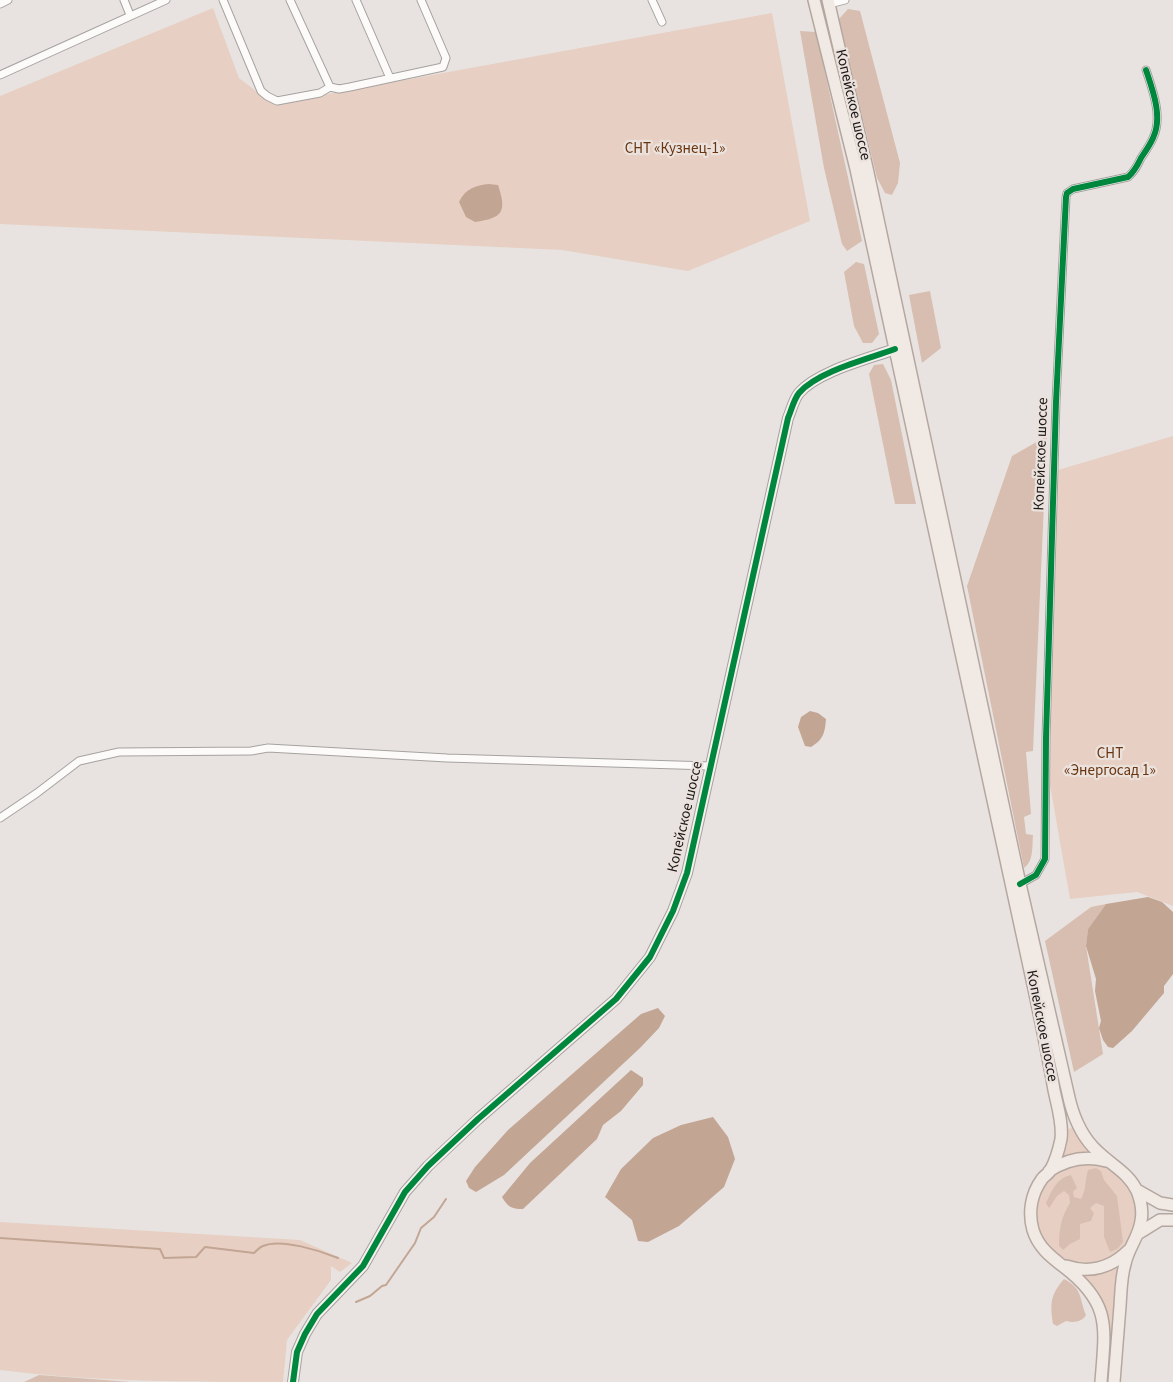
<!DOCTYPE html>
<meta charset="utf-8">
<style>
body{margin:0}
canvas{display:block;background:#e8e3e0}
</style>
<canvas width="1173" height="1382"></canvas>
<script>
const ctx = document.querySelector('canvas').getContext('2d');
ctx.lineJoin = 'round';
function paint(path, color) {
  ctx.fillStyle = color;
  ctx.fill(path, 'evenodd');
}
function strokePath(path, color, width, dash) {
  ctx.strokeStyle = color;
  ctx.lineWidth = width;
  ctx.lineCap = dash ? 'butt' : 'round';
  ctx.setLineDash(dash || []);
  ctx.stroke(path);
}
function write(font, color, halo, rows, align = 'center') {
  ctx.font = font + ' "Source Sans 3",sans-serif';
  ctx.lineWidth = 4.5;
  ctx.setLineDash([]);
  ctx.textBaseline = 'middle';
  ctx.strokeStyle = halo;
  ctx.fillStyle = color;
  for (const [text, x, y, turn = 0] of rows) {
    ctx.save();
    ctx.translate(x, y);
    ctx.rotate((+turn || 0) * Math.PI / 180);
    ctx.textAlign = isNaN(turn) ? turn : align;
    if (halo) ctx.strokeText(text, 0, 0);
    ctx.fillText(text, 0, 0);
    ctx.restore();
  }
}
const green = new Path2D(`
 M213,8L239,78L273,104L772,13L810,221L688,271L562,250L0,224V96Z
 M1173,436V906L1137,892L1070,899L1047,768L1058,470Z
 M1073,1128L1081,1142L1093,1154L1062,1160L1067,1145V1129Z
 M1037 1214a50 50 0 1 1 100 0a50 50 0 1 1-100 0Z
 M0,1222L300,1240L352,1263L340,1272L331,1266V1280L287,1340L283,1382C187,1382 95,1382 0,1370Z
 M1119,1264L1112,1341H1109C1107,1310 1104,1293 1079,1272Z`);
const forest = new Path2D(`
 M848,9L860,11L900,163L898,183L892,195L885,193L877,178L839,19Z
 M800,31L816,32L862,241L847,251L842,244L824,168Z
 M856,262L864,264L879,334L872,343H863L854,326L844,272Z
 M930,291L941,348L922,363L909,295Z
 M883,364L891,380L916,504H895L869,374L874,365Z
 M1047,436L1033,751L1026,752L1031,814L1024,817L1026,834L1033,835C1032,846 1034,861 1024,868L967,586L1012,456Z
 M1106,904L1088,929L1086,946L1103,1054L1074,1072L1045,941L1091,907Z
 M1096,1168L1101,1171L1104,1180L1117,1196L1123,1242L1117,1249L1110,1252L1104,1237V1206L1096,1203L1090,1208L1094,1213L1091,1221L1080,1224V1239L1070,1244L1063,1250L1059,1246C1059,1229 1061,1217 1070,1203L1069,1195L1064,1191L1057,1196L1049,1208L1046,1203C1052,1191 1056,1178 1071,1175L1077,1188L1073,1192L1074,1197L1081,1199C1086,1191 1085,1180 1088,1170Z
 M1064,1279C1083,1289 1079,1298 1086,1315C1082,1322 1074,1323 1066,1321L1057,1326L1053,1324C1050,1304 1050,1295 1064,1279Z
 M39,1375L131,1382H24Z`);
const water = new Path2D(`
 M489,184L498,185C507,212 503,218 475,222L466,217L459,202C465,189 476,185 489,184Z
 M810,711L818,713L826,719C825,733 823,740 811,747L805,746L798,727L801,717Z
 M1148,897L1162,902L1173,912V974L1164,986V993L1132,1031L1113,1048L1108,1047L1103,1040L1099,1028L1101,1021L1095,991L1096,979L1086,946L1088,929L1106,904Z
 M658,1008L665,1016L659,1028L640,1048L504,1175L476,1192L469,1188L466,1181L475,1167L508,1130L641,1014Z
 M631,1070L643,1078V1085L621,1111L603,1125L597,1139L523,1209C511,1209 508,1207 502,1197L530,1163Z
 M713,1117L728,1137L735,1159L724,1187L679,1226L648,1242L638,1241L632,1220L605,1197L621,1169L653,1138L681,1125Z`);
const stream = new Path2D(`
 M0,1238L160,1249L164,1258L196,1257L205,1247L254,1253C256,1251 260,1247 263,1246C281,1238 321,1251 338,1258
 M356,1302L370,1296L382,1286L386,1285L415,1243L421,1228L434,1217L446,1199`);
const street = new Path2D(`
 M124,0L130,15
 M223,0L261,91L267,96L277,101L320,93L330,87L339,89L350,87L443,67L446,58L421,0
 M290,0L330,87
 M356,0L390,78
 M652,0L662,22
 M0,4L8,0
 M829,4L845,0
 M0,75L166,0
 M0,818L37,793L79,761L119,752L251,751L268,748L447,758L710,766
 M1020,884L1036,875L1045,859L1046,738L1056,402L1066,197L1067,193L1073,189L1128,177C1135,171 1137,166 1141,158C1145,152 1150,145 1153,138C1163,117 1153,91 1146,70`);
const secondary = new Path2D(`
 M293,1382L297,1352L305,1334L317,1314L363,1266L405,1192L428,1166L478,1119L616,999L650,957L673,911L687,873L788,418C791,411 794,399 799,393C818,371 868,359 895,349`);
const primary = new Path2D(`
 M814,0L856,169L1034,989C1041,1022 1048,1056 1054,1090C1057,1105 1063,1123 1061,1139C1059,1149 1055,1162 1050,1171C1048,1174 1044,1176 1042,1179C1031,1194 1028,1213 1033,1230C1038,1247 1051,1257 1064,1267C1112,1304 1105,1327 1101,1382
 M828,0L867,168L1020,884L1070,1102C1075,1121 1083,1138 1097,1151C1111,1165 1129,1173 1137,1191C1141,1201 1143,1211 1141,1221C1139,1237 1128,1248 1125,1264C1121,1277 1121,1292 1120,1306C1118,1331 1116,1357 1114,1382
 M1049,1171C1067,1159 1085,1155 1106,1161
 M1137,1190L1160,1203L1173,1205
 M1139,1233L1160,1220H1173
 M1066,1266C1090,1274 1112,1267 1129,1250`);
const cycleway = new Path2D(`
 M1020,884L1036,875L1045,859L1046,738L1056,402L1066,197L1067,193L1073,189L1128,177C1135,171 1137,166 1141,158C1145,152 1150,145 1153,138C1163,117 1153,91 1146,70
 M293,1382L297,1352L305,1334L317,1314L363,1266L405,1192L428,1166L478,1119L616,999L650,957L673,911L687,873L788,418C791,411 794,399 799,393C818,371 868,359 895,349`);
const streetNames = [
 ["Копейское шоссе",852,105,77],
 ["Копейское шоссе",1042,454,-88],
 ["Копейское шоссе",686,817,-77],
 ["Копейское шоссе",1041,1026,79]
];
const parkNames = [
 ["СНТ «Кузнец-1»",675,150],
 ["СНТ",1110,755],
 ["«Энергосад 1»",1110,772]
];
paint(green, '#e7d0c3');
paint(forest, '#d8beb0');
paint(water, '#c3a594');
strokePath(stream, '#c3a594', 2);
strokePath(street, '#a6a2a0', 9);
strokePath(secondary, '#a6a2a0', 12);
strokePath(primary, '#b5a79f', 14);
strokePath(street, '#fcfbfa', 7);
strokePath(secondary, '#f6f1ef', 10);
strokePath(primary, '#f0e9e4', 11);
strokePath(cycleway, '#00873e', 6);
write('15px', '#1c1917', '#ebe2dd', streetNames);
write('15px', '#69340e', '#ebe2dd', parkNames);
</script>
